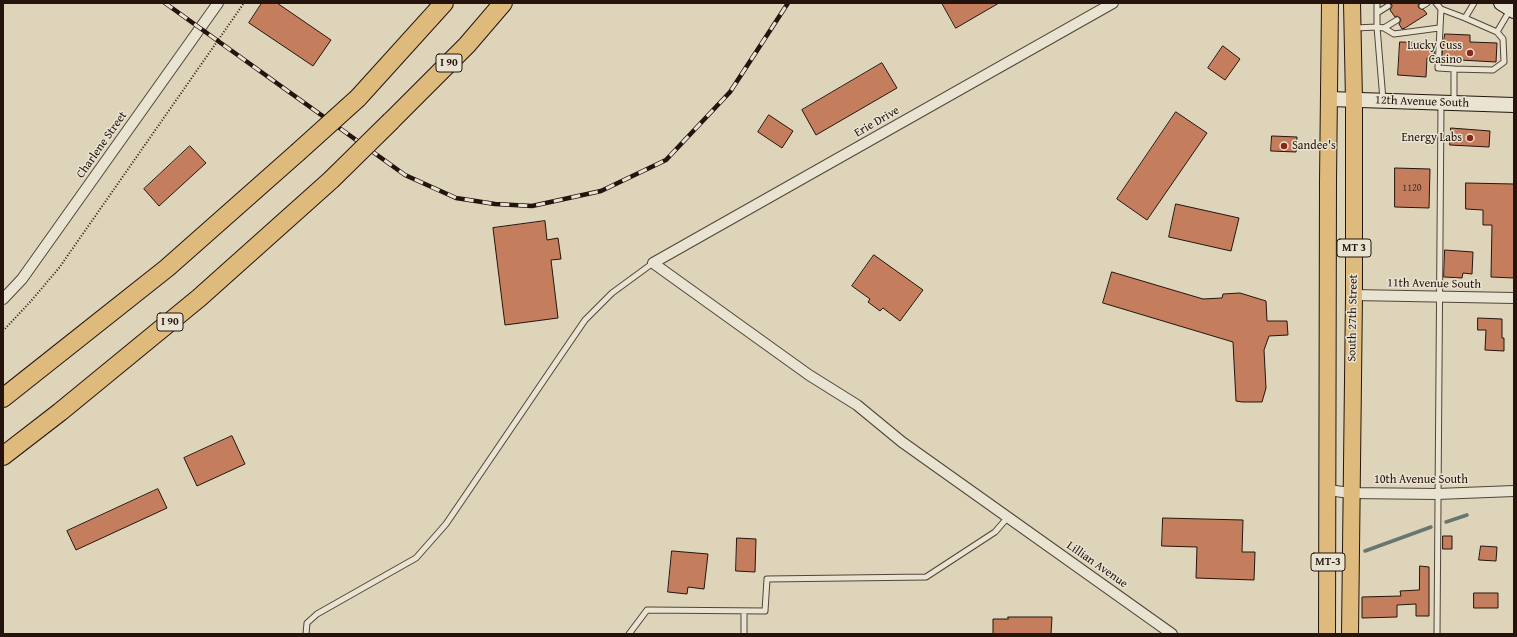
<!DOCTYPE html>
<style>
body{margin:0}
#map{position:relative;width:1517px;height:637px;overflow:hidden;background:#ddd4b9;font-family:"Gentium Book Plus",serif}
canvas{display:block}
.frame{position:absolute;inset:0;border:4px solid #25140d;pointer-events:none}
</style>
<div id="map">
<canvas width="1517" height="637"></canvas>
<div class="frame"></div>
</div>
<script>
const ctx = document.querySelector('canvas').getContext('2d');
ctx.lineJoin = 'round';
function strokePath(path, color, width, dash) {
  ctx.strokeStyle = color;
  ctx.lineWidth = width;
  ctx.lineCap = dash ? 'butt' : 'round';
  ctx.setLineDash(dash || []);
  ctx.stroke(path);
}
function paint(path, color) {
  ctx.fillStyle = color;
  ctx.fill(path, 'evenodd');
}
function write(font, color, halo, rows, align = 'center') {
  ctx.font = font + ' "Gentium Book Plus",serif';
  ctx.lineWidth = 3;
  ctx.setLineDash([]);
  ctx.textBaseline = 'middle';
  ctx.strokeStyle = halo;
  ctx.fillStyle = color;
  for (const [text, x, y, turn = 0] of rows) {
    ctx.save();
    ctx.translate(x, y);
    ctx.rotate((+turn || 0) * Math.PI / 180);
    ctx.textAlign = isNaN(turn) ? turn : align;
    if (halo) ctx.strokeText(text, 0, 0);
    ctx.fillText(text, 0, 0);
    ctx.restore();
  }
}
const stream = new Path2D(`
 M1446,522L1467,515
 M1365,551L1431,527`);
const building = new Path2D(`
 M262,3H277L331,40L313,66L249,23Z
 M942,3H999L956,28Z
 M1391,3H1419L1418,6L1419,8L1424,10L1427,14L1405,28L1402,29L1399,24L1401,20L1400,18L1397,16L1395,17L1390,10L1392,6Z
 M1445,34L1470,35V42L1497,43L1496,62L1442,59Z
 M1400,42L1435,43L1434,59L1427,58L1426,77L1398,75Z
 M1223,46L1240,59L1225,80L1208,68Z
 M882,63L897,88L816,135L802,110Z
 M1176,112L1207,133L1147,220L1117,199Z
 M769,115L793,131L782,148L758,132Z
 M1451,128L1490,131L1489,147L1450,145Z
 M1272,136L1297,137L1296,152L1271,151Z
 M190,146L206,163L159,206L144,189Z
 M1395,168L1430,169L1429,208L1395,207Z
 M1466,183L1514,184V278L1491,277L1492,225H1483V210L1466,209Z
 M1176,204L1239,218L1231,251L1169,237Z
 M545,221L547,240L558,238L561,259L551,260L558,318L505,325L493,228Z
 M1445,250L1473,252L1472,274L1463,273L1462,278L1444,277Z
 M874,255L923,290L900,321L883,308L880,311L868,302L870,299L852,286Z
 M1112,272L1203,299L1222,298L1223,294L1240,293L1266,301L1267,321H1287L1288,335L1269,336L1264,350L1266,388L1262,402H1242L1236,401L1233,342L1103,303Z
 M1478,318L1502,319V338H1504V351L1485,350L1486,330H1478Z
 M232,436L245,464L197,486L184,458Z
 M158,489L167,508L76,550L67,531Z
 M1163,518L1243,520L1242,552H1255L1254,580L1196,578L1197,547L1162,546Z
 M1443,536H1452V549H1443Z
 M737,538L756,539L755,572L736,571Z
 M1481,546L1497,547L1496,561L1479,560Z
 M672,551L708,554L704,589L688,587L687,594L668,592Z
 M1420,566L1429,567V616H1416V604L1397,605V617L1362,618V597L1401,596L1400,591L1419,590Z
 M1474,593H1498V608H1474Z
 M1008,617H1052L1051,634H993V619H1008Z`);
const path = new Path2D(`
 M3,331L31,301L59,268L244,3`);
const service = new Path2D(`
 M1377,3V27L1384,28L1394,34L1439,28
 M1436,3L1441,9L1465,18
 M1422,6L1427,3
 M1441,9L1438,68L1454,69
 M1377,13L1388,6
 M1355,28L1377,27L1383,100
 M1384,28L1397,20
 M1497,32L1510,10
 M1454,102V69L1493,70L1504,62L1503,39L1497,32L1465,18L1474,3
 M306,634L307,623L317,614L416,558L446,524L559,358L585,320L612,293L653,263
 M629,634L647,610L765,611L767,579L926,577L995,532L1008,517
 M744,634V611
 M1437,634L1441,104`);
const minor = new Path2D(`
 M1113,3L653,263L809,375L857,405L902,442L1172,634
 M1354,295L1514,298
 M3,299L22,279L218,3
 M1328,490L1350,493L1437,494L1514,491`);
const secondary = new Path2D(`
 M1501,3L1514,11
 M1329,99L1514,105`);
const primary = new Path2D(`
 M1327,634L1328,181L1330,3
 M1350,634L1354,295V100L1352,3`);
const motorway = new Path2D(`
 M358,98L444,3
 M391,121L467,45L503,3
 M3,398L167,268L297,153
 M3,456L60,412L199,298L331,180`);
const rail = new Path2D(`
 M165,3L405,175L456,198L495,204L532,206L601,191L666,160L730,92L788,3`);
const motorwayBridge = new Path2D(`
 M297,153L358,98
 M331,180L391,121`);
const markers = [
 [1470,53,4,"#8f2418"],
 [1470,138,4,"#8f2418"],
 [1284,146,4,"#8f2418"]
];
const numberNames = [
 ["1120",1412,188]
];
const shields = [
 [449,63,26],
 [1354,248,34],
 [170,322,26],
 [1328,562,34]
];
const shieldNames = [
 ["I 90",449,63],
 ["MT 3",1354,248],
 ["I 90",170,322],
 ["MT-3",1328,562]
];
const poiNames = [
 ["Lucky Cuss",1462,46],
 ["Casino",1462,60],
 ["Energy Labs",1462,138],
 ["Sandee's",1292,146,"left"]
];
const streetNames = [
 ["12th Avenue South",1422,102,2],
 ["Erie Drive",877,122,-30],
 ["Charlene Street",102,145,-55],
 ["11th Avenue South",1434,284,1],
 ["South 27th Street",1353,318,-89],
 ["10th Avenue South",1421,480],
 ["Lillian Avenue",1097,565,35]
];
strokePath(stream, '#67766f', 3.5);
paint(building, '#c47e5e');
strokePath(building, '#25140d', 1);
strokePath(service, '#534438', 7);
strokePath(minor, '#534438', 12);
strokePath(secondary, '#25140d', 16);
strokePath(primary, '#25140d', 18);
strokePath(motorway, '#25140d', 20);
strokePath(path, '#25140d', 2, [1, 2]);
strokePath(service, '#e9e3d2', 5);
strokePath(minor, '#e9e3d2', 10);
strokePath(secondary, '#e9e3d2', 14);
strokePath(primary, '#deba7c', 16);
strokePath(motorway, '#deba7c', 18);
strokePath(rail, '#25140d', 4.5);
strokePath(rail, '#e9e3d2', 3, [9]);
strokePath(motorwayBridge, '#25140d', 20, []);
strokePath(motorwayBridge, '#deba7c', 18);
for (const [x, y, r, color] of markers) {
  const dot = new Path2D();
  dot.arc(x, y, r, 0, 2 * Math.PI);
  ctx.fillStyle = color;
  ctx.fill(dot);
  strokePath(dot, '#e9e3d2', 1.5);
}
write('10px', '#4d2e21', null, numberNames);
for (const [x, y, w] of shields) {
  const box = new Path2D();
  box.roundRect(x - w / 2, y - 9, w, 18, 3);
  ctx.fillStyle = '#e9e3d2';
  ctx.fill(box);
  strokePath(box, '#25140d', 1);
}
write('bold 11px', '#25140d', null, shieldNames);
write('12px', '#25140d', '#e9e3d2', poiNames, 'right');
write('12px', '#25140d', '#e9e3d2', streetNames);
</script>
